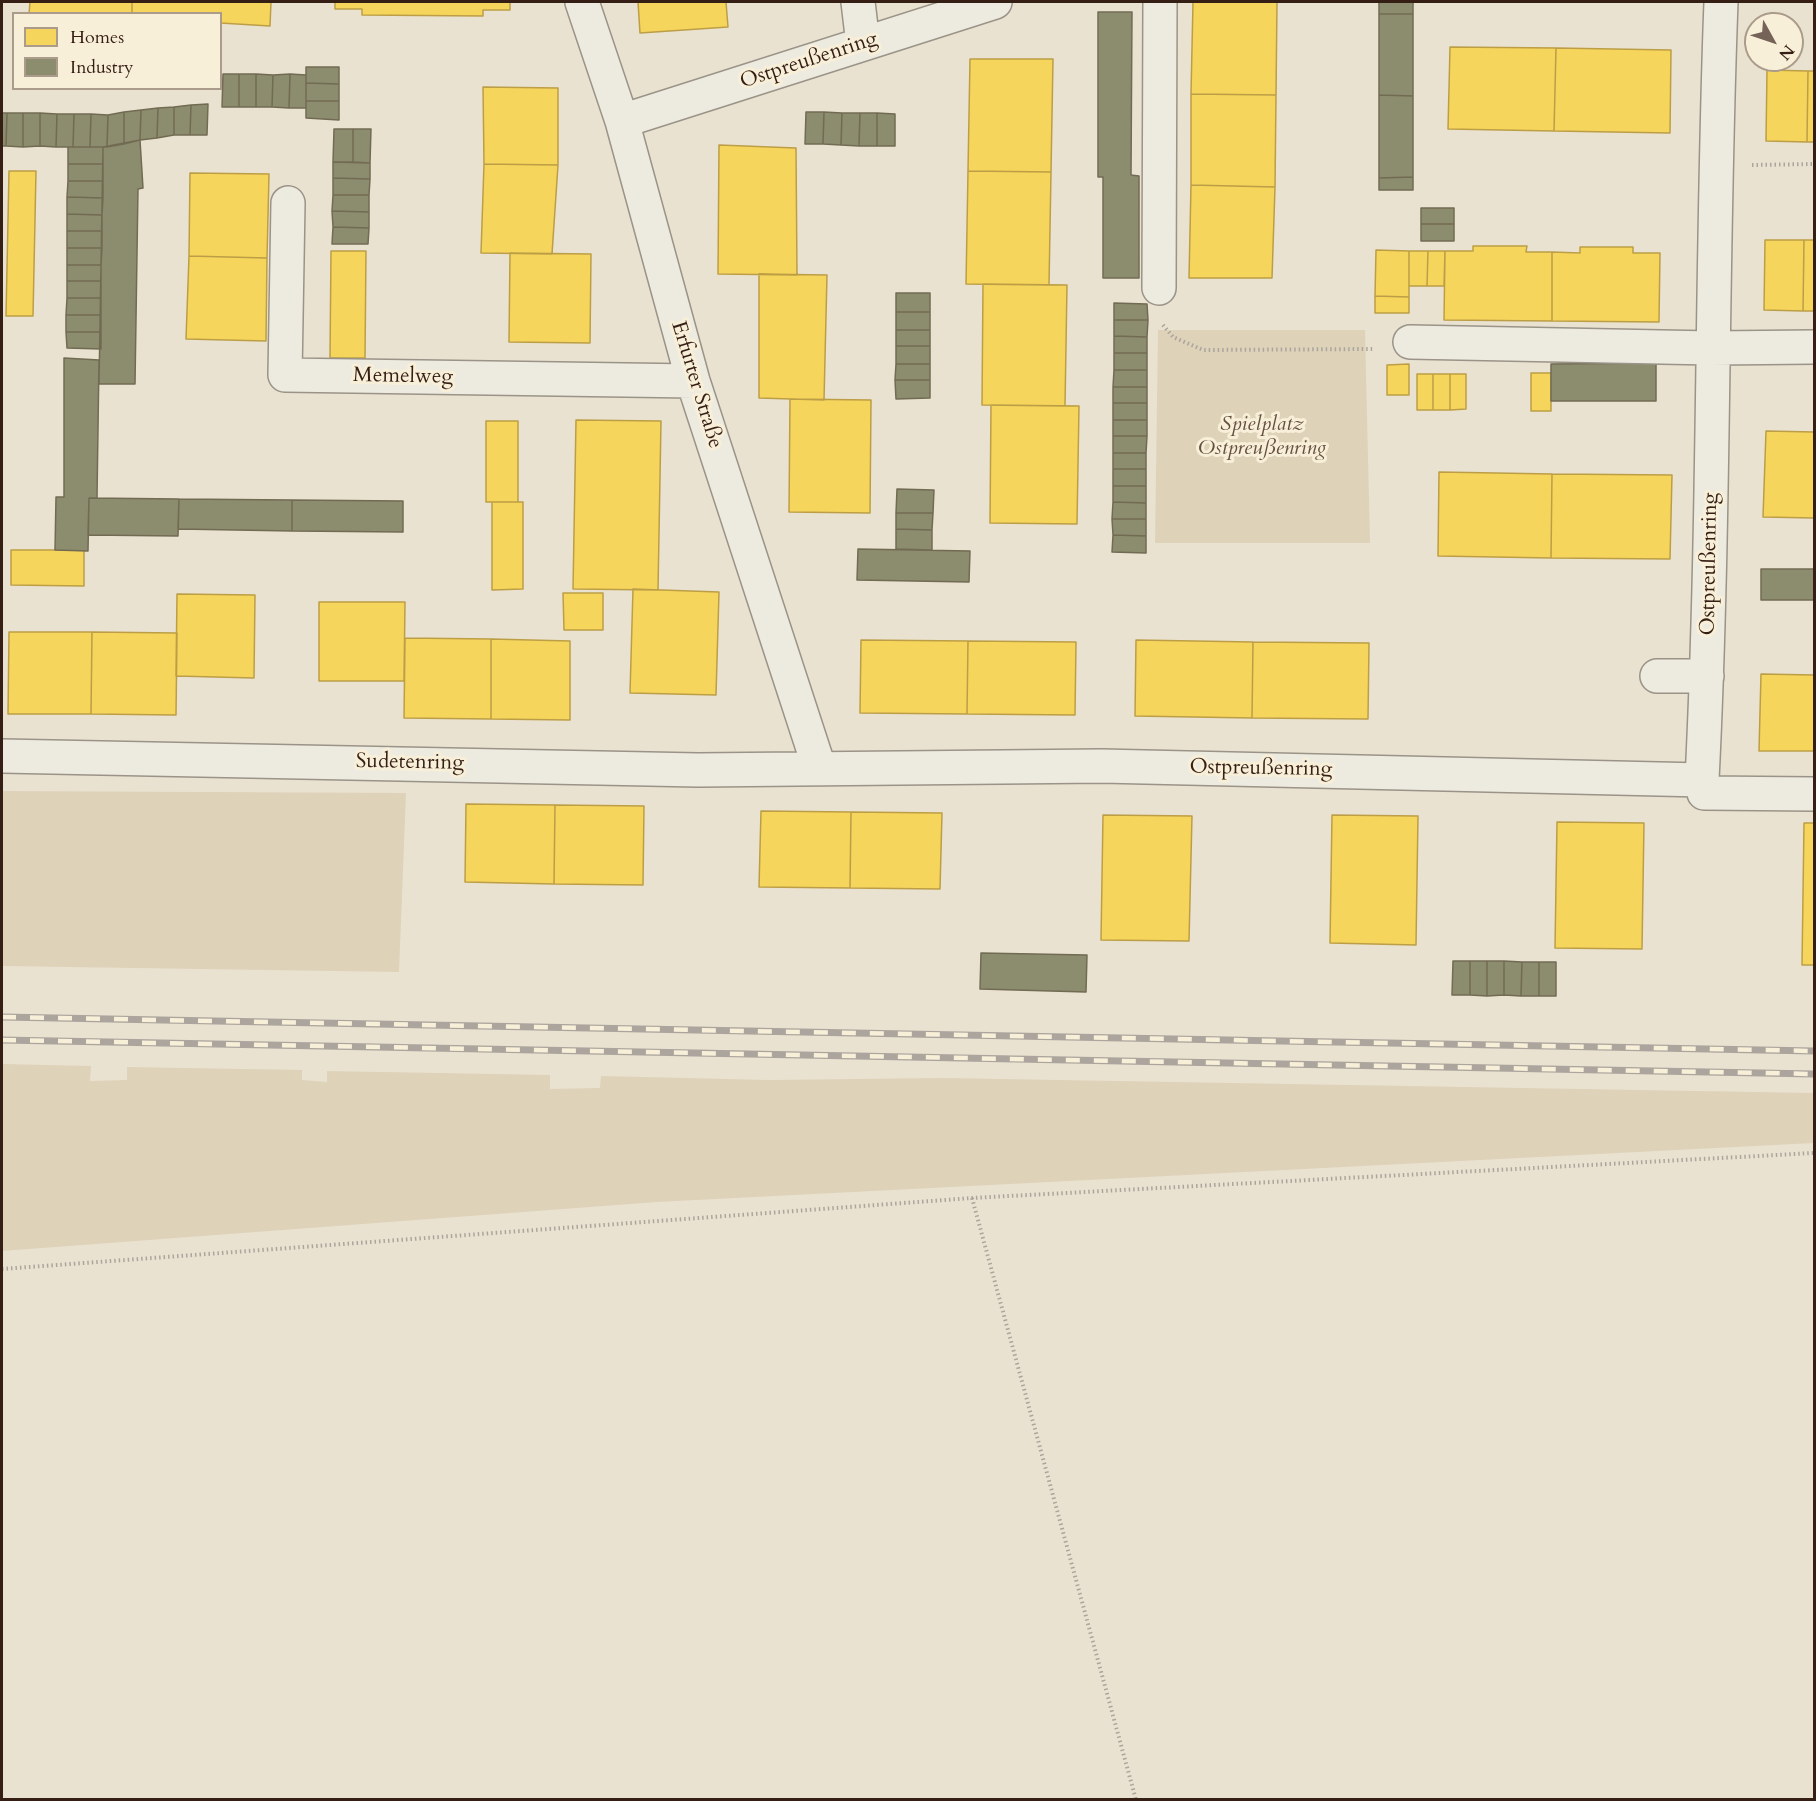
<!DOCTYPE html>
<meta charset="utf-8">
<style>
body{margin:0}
#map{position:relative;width:1816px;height:1801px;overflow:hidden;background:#eae2d0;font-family:Cardo,serif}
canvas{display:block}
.frame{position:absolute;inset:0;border:3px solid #351e14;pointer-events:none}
.legend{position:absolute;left:12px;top:12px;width:210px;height:78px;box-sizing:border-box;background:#f8efd9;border:2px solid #aa9b8a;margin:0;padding:8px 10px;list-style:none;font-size:18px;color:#351e14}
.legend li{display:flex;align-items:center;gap:12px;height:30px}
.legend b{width:30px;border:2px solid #aa9b8a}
.north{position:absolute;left:1744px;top:12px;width:60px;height:60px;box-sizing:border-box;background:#f8efd9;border:2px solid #aa9b8a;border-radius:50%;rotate:130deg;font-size:16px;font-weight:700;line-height:24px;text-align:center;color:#351e14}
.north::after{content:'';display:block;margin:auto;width:21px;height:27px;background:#746356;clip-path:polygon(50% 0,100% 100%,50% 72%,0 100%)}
</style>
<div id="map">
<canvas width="1816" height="1801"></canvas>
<div class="frame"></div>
<ul class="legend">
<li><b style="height:16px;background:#f6d55c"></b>Homes</li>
<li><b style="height:16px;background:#8c8c6e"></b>Industry</li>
</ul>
<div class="north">N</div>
</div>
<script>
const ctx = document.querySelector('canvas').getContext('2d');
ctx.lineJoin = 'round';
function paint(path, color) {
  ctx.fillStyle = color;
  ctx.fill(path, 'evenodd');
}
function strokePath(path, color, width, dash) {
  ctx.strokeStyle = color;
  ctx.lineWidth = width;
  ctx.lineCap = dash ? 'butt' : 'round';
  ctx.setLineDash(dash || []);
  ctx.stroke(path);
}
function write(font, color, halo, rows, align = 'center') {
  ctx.font = font + ' Cardo,serif';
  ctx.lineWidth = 6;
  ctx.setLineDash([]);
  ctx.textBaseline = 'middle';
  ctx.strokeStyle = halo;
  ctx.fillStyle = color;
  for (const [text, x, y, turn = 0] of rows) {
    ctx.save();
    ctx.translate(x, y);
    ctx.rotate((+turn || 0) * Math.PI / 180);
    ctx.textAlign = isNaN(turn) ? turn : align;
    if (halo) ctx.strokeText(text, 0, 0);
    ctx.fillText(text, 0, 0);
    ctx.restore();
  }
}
const green = new Path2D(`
 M1158,330H1365L1370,543H1155Z
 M2,791L406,793L399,972L2,966Z
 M2,1064L91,1066L90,1081L127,1080V1067L302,1070V1080L327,1082V1071L550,1075V1089L600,1088L601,1076L769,1080L943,1078L1814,1093V1143L657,1202L2,1251Z`);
const homes = new Path2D(`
 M30,2H132V14H29Z
 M132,2H271L270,26L220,23V14H132Z
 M335,2H510V10H483V16L362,15V9H335Z
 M638,2H726L728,27L640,33Z
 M1193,2H1277L1276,95L1191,94Z
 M1450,47L1556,48L1554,131L1448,129Z
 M1556,48L1671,50L1670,133L1554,131Z
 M970,59H1053L1051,172L968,171Z
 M1767,70L1808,71L1807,142L1766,141Z
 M1808,71H1814V142H1807Z
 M483,87L558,88V165L484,164Z
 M1191,94L1276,95L1275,187L1191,185Z
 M719,145L796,148L797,275L718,274Z
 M484,164L558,165L552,254L481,253Z
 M9,171H36L33,316H6Z
 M968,171L1051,172L1049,285L966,284Z
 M190,173L269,174L267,258L189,256Z
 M1191,185L1275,187L1272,278H1189Z
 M1765,240H1804L1803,311L1764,310Z
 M1804,240H1814V311H1803Z
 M1473,246H1527L1526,252H1552V321L1444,320L1445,251H1473Z
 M1580,247H1633V253H1660L1659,322L1552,321V252L1580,253Z
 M1376,250L1409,251V297L1375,296Z
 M331,251H366L365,358H330Z
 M1409,251H1428L1427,286H1409Z
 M1428,251H1445L1444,286H1427Z
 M510,253L591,254L590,343L509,342Z
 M189,256L267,258L266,341L186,339Z
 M759,274L827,275L824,400L759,398Z
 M983,284L1067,285L1065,406L982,405Z
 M1375,296L1409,297V313H1375Z
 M1409,364V395H1387V365Z
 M1531,373H1551V411H1531Z
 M1417,374H1433V410H1417Z
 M1433,374H1450V410H1433Z
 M1450,374H1466V409L1450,410Z
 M790,399L871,400L870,513L789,512Z
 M991,405L1079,406L1077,524L990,523Z
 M576,420L661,421L658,590L573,589Z
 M486,421H518V502H486Z
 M1766,431L1814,432V518L1763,517Z
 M1439,472L1552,474L1551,558L1438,556Z
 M1552,474L1672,475L1670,559L1551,558Z
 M492,502H523V589L492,590Z
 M11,550H84V586L11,585Z
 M633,589L719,592L716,695L630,693Z
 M563,593H603V630H564Z
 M177,594L255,595L254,678L176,676Z
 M319,602H405L404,681H319Z
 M9,632H92L91,714H8Z
 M92,632L177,633L176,715L91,714Z
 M405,638L491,639V719L404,718Z
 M491,639L570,641V720L491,719Z
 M861,640L968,641L967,714L860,713Z
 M1136,640L1253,642L1252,718L1135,716Z
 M968,641L1076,642L1075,715L967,714Z
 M1253,642L1369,643L1368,719L1252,718Z
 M1761,674L1814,675V751H1759Z
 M466,804L555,805L554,884L465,882Z
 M555,805L644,806L643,885L554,884Z
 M761,811L851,812L850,888L759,887Z
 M851,812L942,813L940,889L850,888Z
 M1103,815L1192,816L1189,941L1101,940Z
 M1332,815L1418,816L1416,945L1330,943Z
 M1557,822L1644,823L1642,949L1555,948Z
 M1804,823H1814V965H1802Z`);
const industry = new Path2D(`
 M1379,2H1413V14H1379Z
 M1098,12H1132L1131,175L1139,176V278H1103V177H1098Z
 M1379,14H1413V96L1379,95Z
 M306,67H339V84L306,83Z
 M223,74H239V107H222Z
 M239,74H256V107H239Z
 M256,74L273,75L272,107H256Z
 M290,74L306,75V108H289Z
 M290,74L289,108L272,107L273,75Z
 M306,83L339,84V101H306Z
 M1379,95L1413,96V177L1379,178Z
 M306,101H339V120L306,118Z
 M208,104L207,135H190L191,105Z
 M191,105L190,135H174V107Z
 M174,107V135L157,138L158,108Z
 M158,108L157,138L140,140L141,110Z
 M141,110L140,140L124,144V112Z
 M124,112V144L107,147L108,115Z
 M806,112H824L823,144H805Z
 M824,112L842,113L841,145L823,144Z
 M2,113H7L6,146H2Z
 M7,113H23V147L6,146Z
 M23,113H40V146L23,147Z
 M40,113L57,114L56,147L40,146Z
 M842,113H860L859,146L841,145Z
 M860,113H877V146H859Z
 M877,113L895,114V146H877Z
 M57,114H74L73,147H56Z
 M74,114H91L90,147H73Z
 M91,114L108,115L107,147H90Z
 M334,129H353V162H333Z
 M353,129H371L370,163L353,162Z
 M140,140L143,188L138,189L135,384H99L103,147Z
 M68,147H103V164H68Z
 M333,162L370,163V179L333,178Z
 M68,164H103V181H68Z
 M1413,177V190H1379V178Z
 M333,178L370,179L369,195H333Z
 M68,181H103V198L67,197Z
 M333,195H369V212L332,211Z
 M67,197L103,198L102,215L67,214Z
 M1421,208H1454V224H1421Z
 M332,211L369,212V228L333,227Z
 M67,214L102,215V231H67Z
 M1421,224H1454V241H1421Z
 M333,227L369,228L368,244H332Z
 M67,231H102V248H67Z
 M67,248H102L101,265H67Z
 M67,265H101V281H67Z
 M67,281H101V298H67Z
 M896,293H930V312H896Z
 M67,298H101V315H66Z
 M1114,303L1147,304L1148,320H1114Z
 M896,312H930V330H896Z
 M66,315H101V332H66Z
 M1114,320H1148L1147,337L1114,336Z
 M896,330H930V346H896Z
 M66,332H101V349L67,348Z
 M1114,336L1147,337V353H1114Z
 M896,346H930V364H896Z
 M1114,353H1147V370H1114Z
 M64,358L99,360L97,498H89L88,551L55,550L56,497H64Z
 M1656,363V401H1551V364Z
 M896,364H930V380H895Z
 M1114,370H1147V387H1113Z
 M895,380H930V398L896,399Z
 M1113,387H1147V403H1113Z
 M1113,403H1147V420H1113Z
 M1113,420H1147V436H1113Z
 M1113,436H1147L1146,453H1113Z
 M1113,453H1146V469H1113Z
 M1113,469H1146V486H1113Z
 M1113,486H1146V503L1113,502Z
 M897,489L934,490L933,513H896Z
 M89,498L179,499L178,536L88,535Z
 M179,499L292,500V531L178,529Z
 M292,500L403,501V532L292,531Z
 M1113,502L1146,503V519H1112Z
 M896,513H933L932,530L896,529Z
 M1112,519H1146V536L1113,535Z
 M896,529L932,530V550L896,549Z
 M1113,535L1146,536V553L1112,552Z
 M858,549L970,551L969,582L857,580Z
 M1761,569H1814V600H1761Z
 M981,953L1087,955L1086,992L980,989Z
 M1453,961H1470V995H1452Z
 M1470,961H1487V996L1470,995Z
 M1487,961H1504V995L1487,996Z
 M1504,961L1522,962L1521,996L1504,995Z
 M1522,962H1539V996H1521Z
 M1539,962H1556V996H1539Z`);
const path = new Path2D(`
 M1752,165L1814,164
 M1163,325L1173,337L1203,350L1374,349
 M972,1198L1136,1800
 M2,1269L972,1198L1814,1153`);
const minor = new Path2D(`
 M582,2L622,121L693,381L819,767
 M858,2L863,44
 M622,121L995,2
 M288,203L285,375L693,381
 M1159,288L1160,2
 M1410,342L1712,348L1814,347
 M1657,676H1707
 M2,756L698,770L1102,766L1702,780C1715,520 1711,261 1721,2
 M1702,780L1704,793L1814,794`);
const rail = new Path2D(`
 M2,1017L1814,1051
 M2,1040L1814,1074`);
const streetNames = [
 ["Ostpreußenring",809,61,-18],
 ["Memelweg",403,377,1],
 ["Erfurter Straße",696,385,73],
 ["Ostpreußenring",1710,564,-89],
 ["Sudetenring",410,763,1],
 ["Ostpreußenring",1261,769,1]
];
const parkNames = [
 ["Spielplatz",1262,425],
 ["Ostpreußenring",1262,449]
];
paint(green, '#ded2b9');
paint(homes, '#f6d55c');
strokePath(homes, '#bc9e46', 1.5);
paint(industry, '#8c8c6e');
strokePath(industry, '#726b53', 1.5);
strokePath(minor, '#9a9387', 36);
strokePath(path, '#aba59d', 4, [1.5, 3]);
strokePath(minor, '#edeae0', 33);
strokePath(rail, '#aba59d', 7);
strokePath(rail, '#f8efd9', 4.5, [14]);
write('21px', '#351e14', '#f8efd9', streetNames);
write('italic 21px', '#655040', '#f8efd9', parkNames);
</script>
